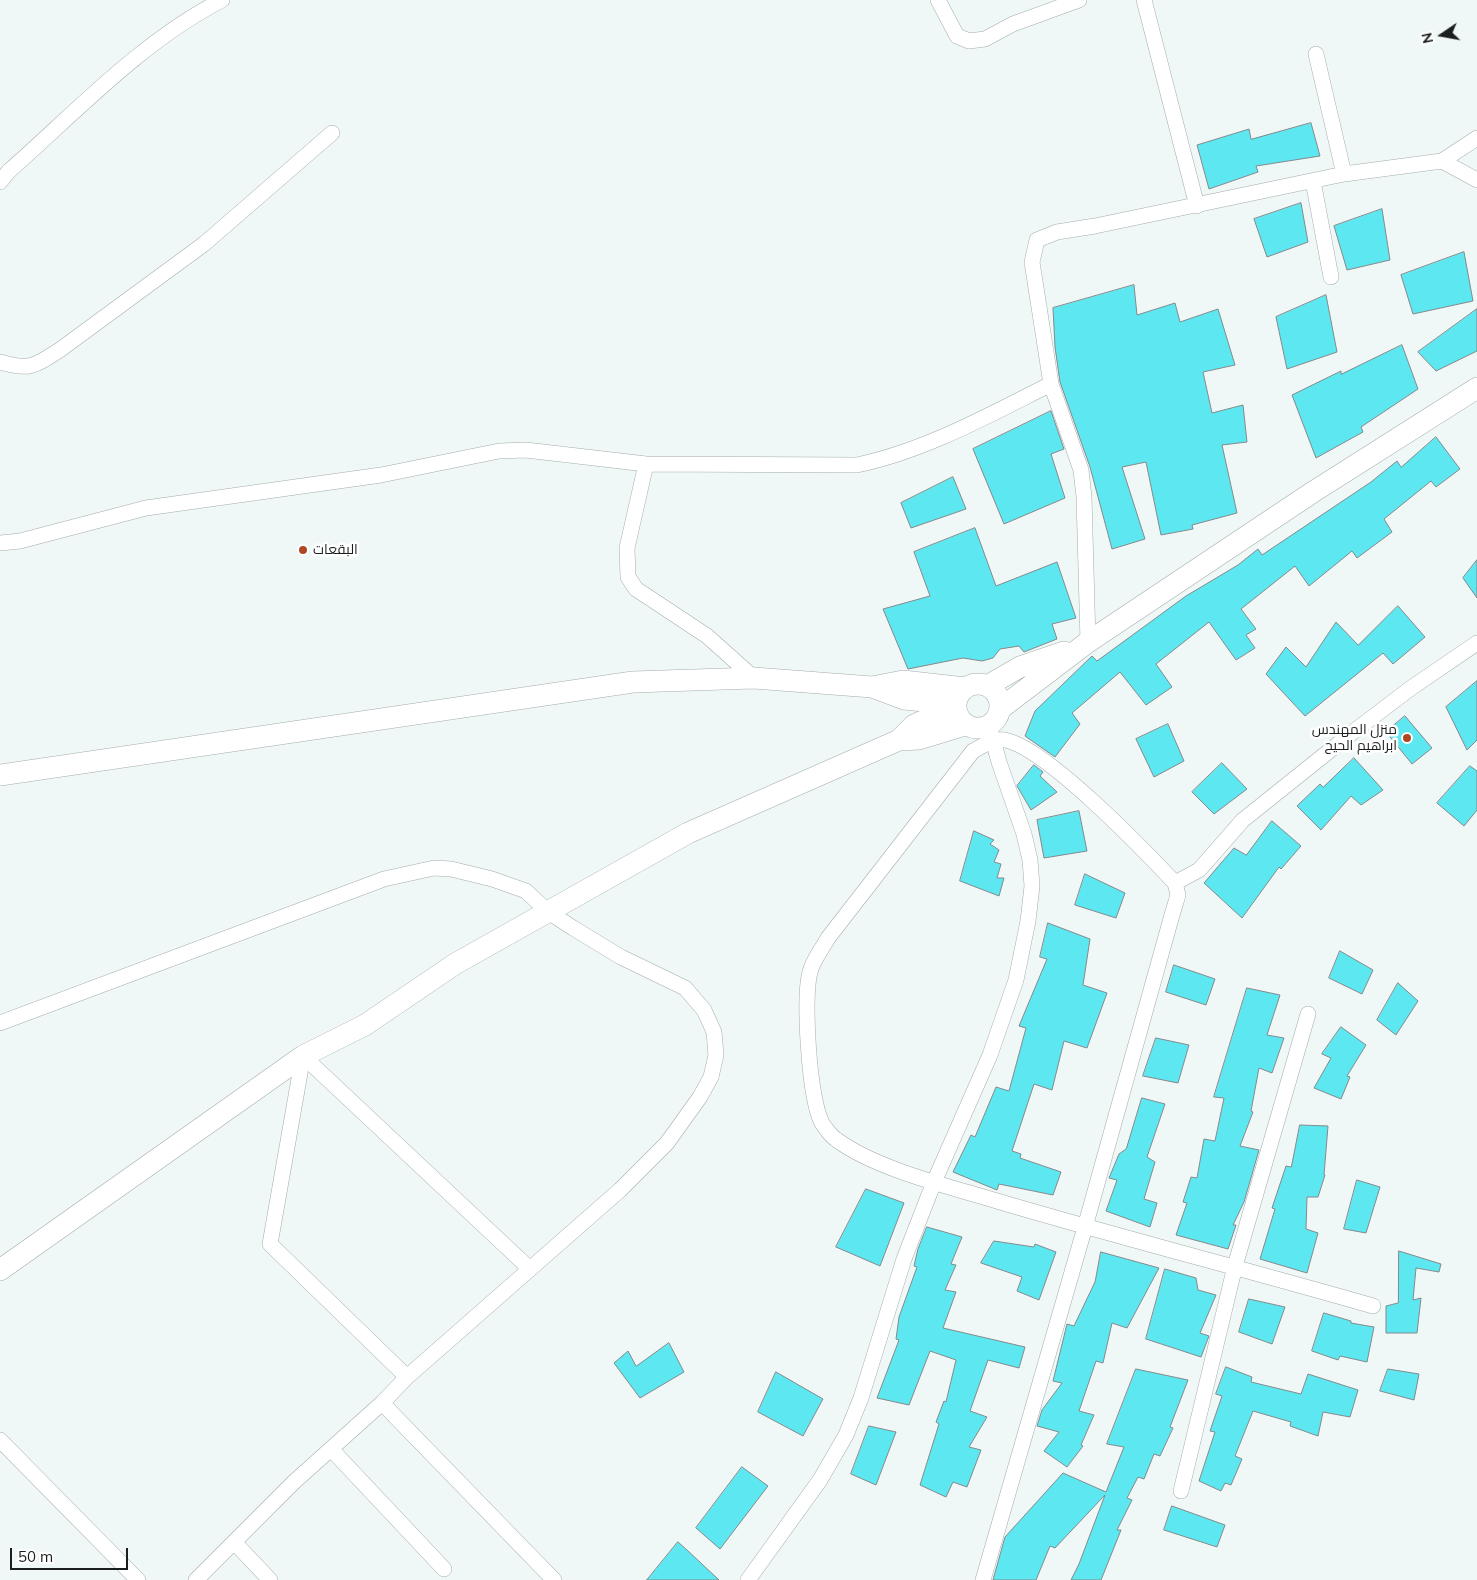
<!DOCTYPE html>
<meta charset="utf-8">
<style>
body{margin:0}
#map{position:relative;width:1477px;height:1580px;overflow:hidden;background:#eff7f7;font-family:Mulish,sans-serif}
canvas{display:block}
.north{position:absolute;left:1417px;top:10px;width:50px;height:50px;-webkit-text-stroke:4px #fff;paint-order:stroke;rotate:258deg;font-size:14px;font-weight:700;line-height:20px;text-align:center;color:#1b1e1e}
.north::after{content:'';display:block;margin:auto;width:18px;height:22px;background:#1b1e1e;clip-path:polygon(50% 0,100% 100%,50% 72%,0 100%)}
.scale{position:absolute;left:10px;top:1548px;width:118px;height:22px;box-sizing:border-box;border:2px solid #1b1e1e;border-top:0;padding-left:6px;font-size:15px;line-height:18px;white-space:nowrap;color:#1b1e1e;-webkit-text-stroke:4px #fff;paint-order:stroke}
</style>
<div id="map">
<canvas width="1477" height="1580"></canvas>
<div class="north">N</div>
<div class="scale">50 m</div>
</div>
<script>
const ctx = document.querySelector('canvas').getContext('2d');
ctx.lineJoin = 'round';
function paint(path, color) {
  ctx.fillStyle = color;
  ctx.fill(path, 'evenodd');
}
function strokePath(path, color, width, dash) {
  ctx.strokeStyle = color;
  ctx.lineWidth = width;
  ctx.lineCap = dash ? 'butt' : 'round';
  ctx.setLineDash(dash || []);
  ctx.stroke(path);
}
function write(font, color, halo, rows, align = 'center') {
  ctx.font = font + ' Mulish,Cairo,sans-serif';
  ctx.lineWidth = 5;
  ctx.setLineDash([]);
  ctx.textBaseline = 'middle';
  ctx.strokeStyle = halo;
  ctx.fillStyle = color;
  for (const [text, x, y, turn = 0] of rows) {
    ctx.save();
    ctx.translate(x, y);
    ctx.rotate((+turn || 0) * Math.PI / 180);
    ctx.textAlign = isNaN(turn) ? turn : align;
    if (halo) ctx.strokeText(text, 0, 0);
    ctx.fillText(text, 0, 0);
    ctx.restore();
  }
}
const building = new Path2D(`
 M1311,123L1320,156L1256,166L1258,172L1209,189L1197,145L1249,129L1251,139Z
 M1301,203L1308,242L1267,257L1254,219Z
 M1382,209L1390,260L1347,270L1334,226Z
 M1464,252L1473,301L1413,314L1401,275Z
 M1134,285L1137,315L1175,303L1180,322L1218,309L1235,365L1203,372L1212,413L1243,405L1247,442L1222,445L1237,513L1192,525L1193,529L1161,535L1146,462L1122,467L1145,539L1112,549L1090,467L1060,382L1055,347L1053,308Z
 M1326,295L1337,352L1287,369L1276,317Z
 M1477,309V351L1436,371L1418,352Z
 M1402,345L1418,389L1361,427L1363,432L1316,458L1292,395L1341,371V374Z
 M1051,411L1064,449L1051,454L1065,498L1004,524L973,449Z
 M1436,437L1460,469L1436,487L1431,481L1384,519L1392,532L1357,558L1352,551L1309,586L1295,566L1241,609L1256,629L1246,635L1255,648L1236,660L1209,622L1156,664L1172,687L1146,705L1120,672L1072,713L1080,724L1055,757L1025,736L1035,711L1092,656L1097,661L1186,596L1238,565L1258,549L1262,555L1371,482L1397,461L1401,467Z
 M953,477L966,509L911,528L901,503Z
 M975,528L996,586L1057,562L1076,618L1052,624L1057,639L1024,652L1019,646L1000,649L993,658L982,661L963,658L908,669L883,609L930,596L914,552Z
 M1477,560V598L1463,578Z
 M1398,606L1425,637L1393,664L1383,653L1305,716L1266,674L1286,647L1306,667L1336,622L1358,645Z
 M1477,681V740L1467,750L1446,707Z
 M1405,716L1432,748L1412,764L1386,732Z
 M1168,724L1184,761L1154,777L1136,739Z
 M1354,758L1383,790L1361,805L1351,796L1321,830L1297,806L1320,784L1323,787Z
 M1222,763L1247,789L1214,814L1192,792Z
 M1034,765L1043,772L1040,776L1057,792L1031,810L1017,786Z
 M1470,766L1477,771V810L1464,826L1437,803Z
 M1079,811L1087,851L1044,858L1037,820Z
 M1272,821L1301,846L1281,869L1279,867L1242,918L1204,883L1234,848L1246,855Z
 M974,831L994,840L990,844L999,850L994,862L1001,864L997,878H1004L999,896L960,881Z
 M1085,874L1125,893L1116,918L1075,905Z
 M1048,923L1090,939L1083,985L1107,993L1087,1048L1064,1041L1052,1090L1034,1084L1012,1151L1021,1154L1020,1158L1061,1172L1053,1195L999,1184L997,1190L953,1172L971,1135L975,1137L996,1087L1009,1091L1026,1028L1019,1026L1047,959L1040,957Z
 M1340,951L1373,970L1362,994L1329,978Z
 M1174,965L1215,979L1206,1005L1166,992Z
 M1398,983L1418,1001L1396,1035L1377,1020Z
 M1247,988L1280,995L1267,1035L1284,1038L1272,1073L1259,1068L1251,1111L1253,1112L1240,1146L1259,1150L1244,1202L1233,1225H1236L1228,1249L1176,1235L1187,1203L1183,1202L1191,1177L1197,1178L1204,1139L1215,1141L1224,1098L1214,1097Z
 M1341,1027L1366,1045L1347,1076L1350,1077L1341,1099L1314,1088L1331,1058L1322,1054Z
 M1156,1038L1189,1045L1178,1083L1143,1076Z
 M1142,1098L1165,1104L1147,1157L1155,1162L1144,1199L1157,1203L1150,1227L1106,1211L1117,1180L1109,1178L1119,1154L1126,1149Z
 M1300,1125L1328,1126L1324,1175H1325L1318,1197H1307L1306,1229L1318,1233L1307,1273L1260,1259L1275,1209L1272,1208L1286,1166L1291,1167Z
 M1357,1180L1380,1187L1366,1233L1344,1229Z
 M866,1189L904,1203L880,1266L836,1247Z
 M927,1227L962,1237L951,1264L956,1265L945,1290L956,1292L943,1328L1025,1347L1019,1368L988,1360L970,1411L987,1417L969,1447L981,1450L967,1487L953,1482L946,1497L920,1485L939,1424L936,1422L944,1401L946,1402L956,1360L930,1351L909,1405L877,1398L899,1340L896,1339L899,1317L917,1267L914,1266L918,1249Z
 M994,1241L1034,1247L1035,1244L1056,1252L1039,1300L1017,1291L1022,1277L981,1263Z
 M1399,1251L1441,1264L1439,1272L1416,1268L1413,1300L1421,1298L1417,1333H1386V1306L1398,1303Z
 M1101,1252L1159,1268L1127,1328L1112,1323L1103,1363L1096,1361L1079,1411L1094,1415L1081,1445L1083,1446L1067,1467L1044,1451L1059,1432L1037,1426L1042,1410L1062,1383L1053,1381L1067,1324L1074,1326L1095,1282Z
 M1165,1269L1196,1278L1198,1290L1216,1295L1200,1333L1209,1336L1201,1357L1146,1339Z
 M1249,1299L1285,1307L1272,1344L1239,1332Z
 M1324,1313L1351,1321V1323L1374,1327L1367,1362L1340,1356L1338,1360L1312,1351Z
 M669,1343L684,1372L640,1398L614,1363L628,1351L636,1366Z
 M1226,1367L1252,1377L1251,1382L1301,1394L1308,1374L1358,1390L1350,1417L1323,1412L1318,1436L1290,1426L1291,1422L1253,1411L1235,1456L1242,1459L1231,1485L1225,1483L1221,1491L1199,1481L1215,1432L1210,1431L1222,1396L1216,1394Z
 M1136,1369L1188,1380L1170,1427L1173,1428L1160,1456L1154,1454L1144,1479L1138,1477L1127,1498L1132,1500L1117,1530H1121L1101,1580H1071L1079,1564L1105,1495L1055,1548L1050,1546L1036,1580H993L1005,1537L1063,1473L1106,1492L1124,1447L1107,1444Z
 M1388,1369L1419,1374L1414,1400L1380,1391Z
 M776,1372L823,1399L803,1436L758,1412Z
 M869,1426L896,1432L876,1485L851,1474Z
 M742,1467L768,1486L720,1549L696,1528Z
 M1172,1506L1225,1525L1217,1547L1164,1530Z
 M678,1542L687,1550L719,1580H647Z`);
const street = new Path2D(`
 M938,0L957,36L969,41L985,39L1013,24L1079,0
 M1144,0L1197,206
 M1316,54L1344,174
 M1442,161L1477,180
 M1313,181L1331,277
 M0,182L9,171C76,112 142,41 222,0
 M0,362C30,371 35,366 61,349L204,244L332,133
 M646,464L627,548L628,577L636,589L707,636L754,678
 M0,543L20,541L146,508L381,475L499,451L526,450L646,464L857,465C925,451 989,415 1051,384
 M1088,642L1084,497L1081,470L1051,384L1032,262L1037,240L1057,232L1095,226L1344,174L1442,161L1477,138
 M1175,883C1144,850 1046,748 1005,740C993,738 983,746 973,751L828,938C822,949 813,960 810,972C803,998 809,1099 822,1123C825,1128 832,1137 837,1140C876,1169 951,1187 997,1201C1122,1238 1248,1270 1373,1306
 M0,1023L384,879L434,868L451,869L492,879L526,891L547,911L573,928L621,957L685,988L704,1010L714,1032L716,1055L711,1077L700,1097L667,1143L620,1190L407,1377L382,1403L294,1482L196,1580
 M303,1056L270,1244L407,1377
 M303,1056L530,1269
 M382,1403L554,1580
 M0,1440L138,1580
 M331,1449L444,1569
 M1181,1491L1235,1266L1308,1014
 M234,1542L270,1580
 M748,1580L820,1480L846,1435L861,1398L904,1259L934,1182L990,1055L1016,980L1028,921L1032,886L1030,860L1024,834L999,762L989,726
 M983,1580L1085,1227L1172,915L1178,895L1175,883L1199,870L1243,820L1353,732L1411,688L1477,643`);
const secondary = new Path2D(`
 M956 706a22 22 0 1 1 44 0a22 22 0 1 1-44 0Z
 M987,686L1020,667L1064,652
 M872,687L904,699L955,704
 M1000,709L1088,642L1313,492L1477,388
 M899,740L914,725L956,706
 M0,775L633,682L754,678L872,687L903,681L965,688
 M0,1270L303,1056L365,1025L455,964L688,833L899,740L919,739L965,725`);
const markers = [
 [303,550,5,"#ae4722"],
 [1407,738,5,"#ae4722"]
];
const poiNames = [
 ["البقعات",313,550],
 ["منزل المهندس",1397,730,"right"],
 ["ابراهيم الحيح",1397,746,"right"]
];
paint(building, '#5de7f1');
strokePath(building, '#838a8b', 1);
strokePath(street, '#a5acad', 16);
strokePath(secondary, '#a5acad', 22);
strokePath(street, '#fff', 15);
strokePath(secondary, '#fff', 21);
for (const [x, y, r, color] of markers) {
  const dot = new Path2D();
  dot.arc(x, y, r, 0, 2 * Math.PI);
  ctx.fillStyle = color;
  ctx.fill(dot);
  strokePath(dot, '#fff', 2);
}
write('14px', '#1b1e1e', '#fff', poiNames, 'left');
</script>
